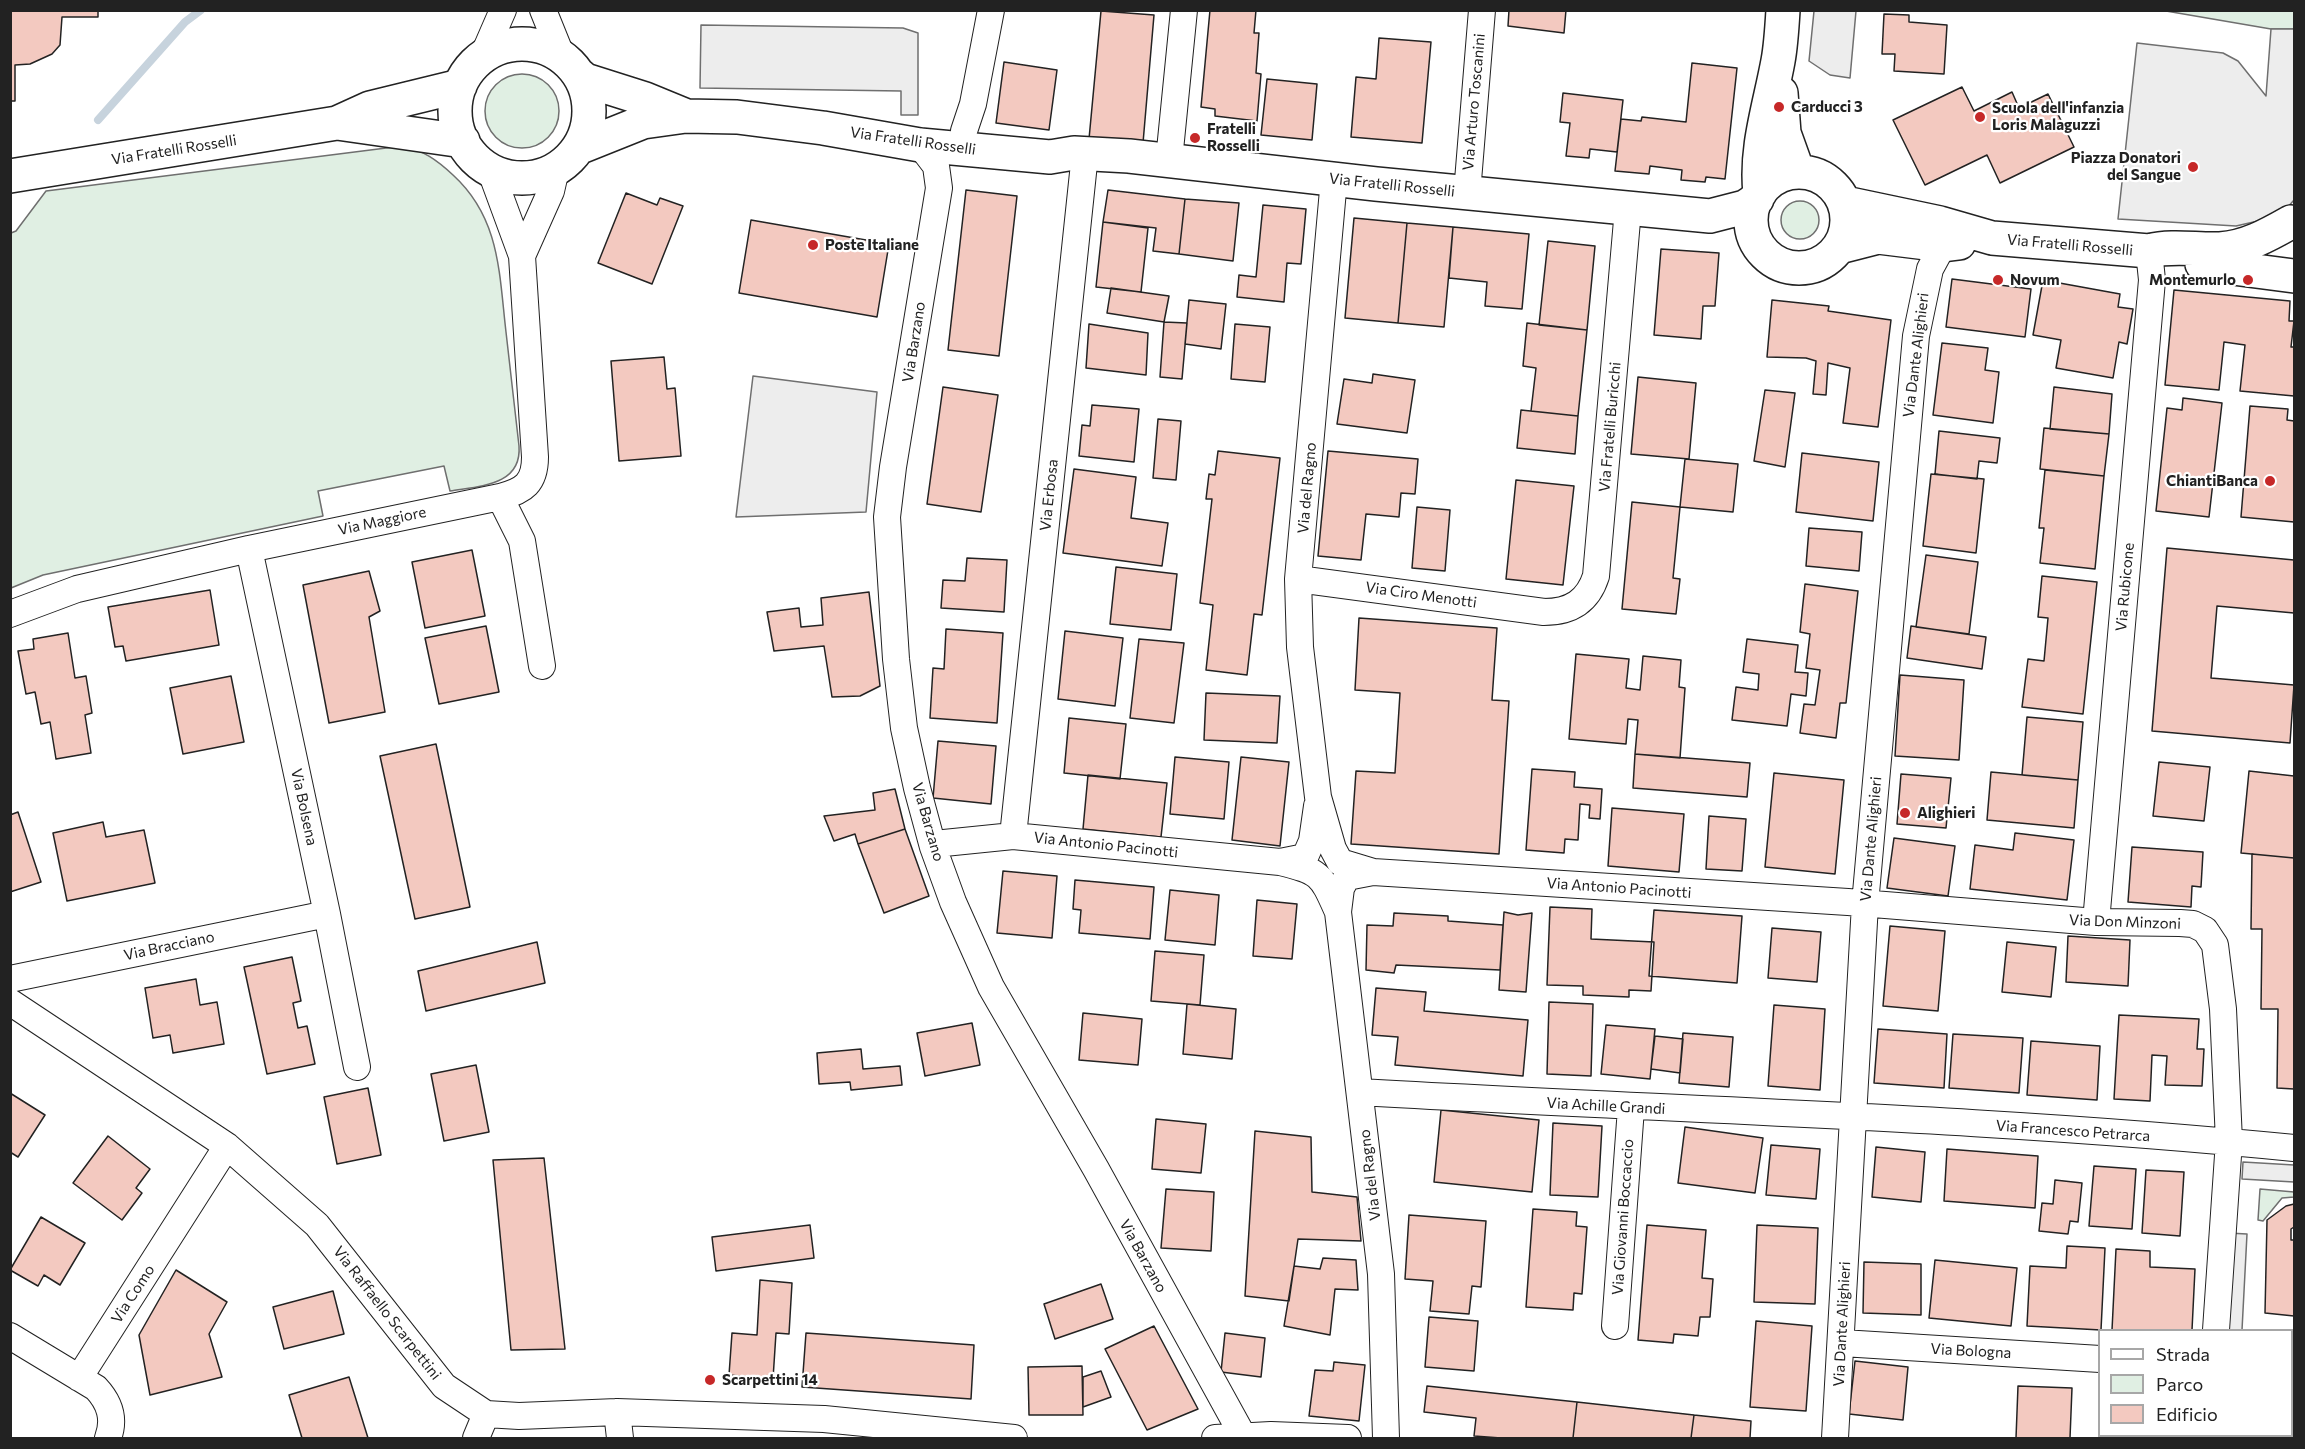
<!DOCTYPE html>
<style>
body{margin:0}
#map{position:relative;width:2305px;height:1449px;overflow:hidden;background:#fff;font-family:Commissioner,sans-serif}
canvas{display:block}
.frame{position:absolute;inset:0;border:12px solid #222;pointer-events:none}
.legend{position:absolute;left:2098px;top:1329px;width:195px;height:108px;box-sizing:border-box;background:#fff;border:2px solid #a7a7a7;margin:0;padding:8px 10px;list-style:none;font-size:18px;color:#222}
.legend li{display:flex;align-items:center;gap:12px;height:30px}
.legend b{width:30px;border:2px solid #a7a7a7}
</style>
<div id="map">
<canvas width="2305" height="1449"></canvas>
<div class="frame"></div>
<ul class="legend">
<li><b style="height:8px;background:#fff"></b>Strada</li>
<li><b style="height:16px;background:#e0efe3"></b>Parco</li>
<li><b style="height:16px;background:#f3c9c0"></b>Edificio</li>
</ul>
</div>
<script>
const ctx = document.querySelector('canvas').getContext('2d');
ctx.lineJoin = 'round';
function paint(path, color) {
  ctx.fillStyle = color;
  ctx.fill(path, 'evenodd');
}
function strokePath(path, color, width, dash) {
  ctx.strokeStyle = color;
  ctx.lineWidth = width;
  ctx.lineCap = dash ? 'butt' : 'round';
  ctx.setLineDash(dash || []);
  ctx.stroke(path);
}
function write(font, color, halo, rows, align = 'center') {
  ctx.font = font + ' Commissioner,sans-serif';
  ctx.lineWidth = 4.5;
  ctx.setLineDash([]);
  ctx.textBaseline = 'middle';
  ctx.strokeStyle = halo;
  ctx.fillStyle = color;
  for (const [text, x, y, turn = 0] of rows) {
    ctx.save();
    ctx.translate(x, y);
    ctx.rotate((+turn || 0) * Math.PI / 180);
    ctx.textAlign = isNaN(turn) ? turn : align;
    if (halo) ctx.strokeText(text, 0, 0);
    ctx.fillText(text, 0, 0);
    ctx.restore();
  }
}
const green = new Path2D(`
 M2166,11H2294V29H2271Z
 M485 111a37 37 0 1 1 74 0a37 37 0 1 1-74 0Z
 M402,146C423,150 437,160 453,175C500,218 499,272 506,332C510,370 515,408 519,446C522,486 479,486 450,491L444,466L318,491L323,516L43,575L11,588V233L16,231L46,191Z
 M1781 220a19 19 0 1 1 38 0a19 19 0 1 1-38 0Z
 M2260,1189L2294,1192V1197L2282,1198L2263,1221L2258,1220Z`);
const parking = new Path2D(`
 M1814,11H1856L1850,78L1830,75L1809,61Z
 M701,25L903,28L918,33V115H901V91L700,88Z
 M2271,29H2294V200L2280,216L2236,226L2118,219L2137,43L2223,53L2238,61L2266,96Z
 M753,376L877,392L866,512L736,517Z
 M2243,1162L2294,1165V1182L2242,1179Z
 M2228,1233L2247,1234L2242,1330H2223Z`);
const stream = new Path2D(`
 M98,120L185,22L201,10`);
const building = new Path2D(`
 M10,10H98V17H62L60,45L52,54L30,64L15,65V101H10Z
 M1210,10H1256L1254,33H1259L1256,73L1261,74L1257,121L1215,116V109L1201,107Z
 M1509,10H1566L1564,33L1508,26Z
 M1101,11L1154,15L1143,143L1089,139Z
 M1884,14L1909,15V22L1947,25L1944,74L1894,71L1895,54H1882Z
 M1379,38L1431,42L1422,143L1351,137L1356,77L1376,79Z
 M1004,62L1057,70L1049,130L996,123Z
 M1692,63L1737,68L1725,179L1706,177L1705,182L1681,180L1682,170L1650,166L1649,174L1615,171L1621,119L1641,121L1642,117L1686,122Z
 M1267,79L1317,84L1312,140L1261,135Z
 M1962,87L1974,111L2012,92L2019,108L2048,94L2074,147L2000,183L1987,155L1925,185L1893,120Z
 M1563,93L1623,100L1617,152L1590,149L1589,158L1566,156L1570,123L1560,122Z
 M966,190L1017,196L999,356L948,350Z
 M1108,190L1185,199L1179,254L1153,251L1156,228L1103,222Z
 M626,193L657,205L660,198L683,206L652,284L598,263Z
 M1185,199L1239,203L1233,261L1179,254Z
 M1263,205L1306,209L1301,264L1287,263L1284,302L1237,297L1239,275L1256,277Z
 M1354,218L1407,223L1398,323L1345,318Z
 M751,220L889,244L877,317L739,293Z
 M1103,222L1148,228L1141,292L1096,287Z
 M1407,223L1453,227L1444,327L1398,323Z
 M1453,227L1529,234L1522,309L1485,306L1487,282L1449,278Z
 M1548,241L1595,246L1587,330L1539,325Z
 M1661,249L1719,253L1715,306H1703L1701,339L1654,335Z
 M1952,279L2031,289L2025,337L1946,327Z
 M2043,280L2120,294L2118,307L2133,309L2127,344L2119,342L2113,378L2056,368L2061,340L2033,335Z
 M1111,288L1169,296L1164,322L1107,313Z
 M2174,290L2290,301L2289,321H2294L2291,347H2294V396L2240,391L2245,345L2224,342L2219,390L2165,385Z
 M1189,300L1226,304L1221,349L1185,344Z
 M1772,300L1829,306L1828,311L1891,320L1878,427L1843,423L1850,368L1828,363L1826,395L1813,394L1816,361L1806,358L1767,357Z
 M1164,322L1187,323L1182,379L1160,377Z
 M1527,323L1587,330L1578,416L1531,411L1536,368L1523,366Z
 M1089,324L1148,333L1146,375L1086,368Z
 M1235,324L1270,327L1265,382L1231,379Z
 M1942,343L1988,348L1985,370L1999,372L1993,423L1933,415Z
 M664,357L667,389L675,388L681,456L619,461L611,361Z
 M1373,374L1415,380L1407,433L1337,424L1344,379L1372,383Z
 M1638,377L1696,383L1689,459L1631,454Z
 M943,387L998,395L981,512L927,504Z
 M2054,387L2112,394L2109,434L2050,429Z
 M1765,390L1795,393L1785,467L1754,461Z
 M2183,398L2222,403L2209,517L2156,511L2167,408L2182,410Z
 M1092,405L1139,409L1134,462L1079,456L1082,425L1090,426Z
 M2250,406L2288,409L2287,420L2294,421V522L2241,517Z
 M1521,410L1578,416L1575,454L1517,448Z
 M1158,419L1181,421L1176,480L1153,478Z
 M2044,428L2109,434L2104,476L2040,469Z
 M1939,431L2000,438L1997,463L1979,461L1977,479L1935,474Z
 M1218,451L1280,458L1262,615L1254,614L1247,675L1206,670L1213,605L1200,603L1212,499H1206L1209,474L1215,475Z
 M1328,451L1418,459L1415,494L1401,493L1399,517L1366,514L1361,560L1318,556Z
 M1802,453L1879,462L1873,521L1796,512Z
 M1685,459L1738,464L1733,512L1680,507Z
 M1074,469L1136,477L1131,518L1168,523L1162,566L1063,553Z
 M2045,470L2104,476L2095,569L2040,563L2044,528H2039Z
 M1931,474L1984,479L1976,553L1923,546Z
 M1516,480L1574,486L1563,585L1506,579Z
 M1632,502L1680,507L1673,578L1680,579L1676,614L1622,609Z
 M1417,507L1450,510L1445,571L1412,568Z
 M1809,528L1862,532L1859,571L1806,566Z
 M2167,548L2294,560V613L2217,606L2211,678L2294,685L2290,743L2152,731Z
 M472,550L485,616L425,628L412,562Z
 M1926,555L1978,562L1969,634L1916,627Z
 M967,558L1007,560L1004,612L941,608L943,580L965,581Z
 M1116,567L1177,574L1171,630L1110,624Z
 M369,571L380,611L369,617L385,712L329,723L303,585Z
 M2042,576L2097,582L2083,714L2022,707L2028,659L2044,661L2048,618L2038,617Z
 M1805,584L1858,591L1846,703H1840L1836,738L1800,733L1804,704L1815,705L1820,670L1806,668L1810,634L1800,632Z
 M210,590L219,645L126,661L123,646L115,647L108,607Z
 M869,592L880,686L860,696L832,697L824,646L774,651L767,612L799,608L801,627L823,625L821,598Z
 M1359,618L1497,628L1492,700L1509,701L1499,854L1351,844L1356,771L1395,773L1400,693L1355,690Z
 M486,626L499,692L439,704L425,638Z
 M1911,626L1986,637L1982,669L1907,658Z
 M946,629L1003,633L997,723L930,718L933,668L944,669Z
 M1065,631L1123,638L1115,706L1058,699Z
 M68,633L75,678L86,676L92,713L85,715L91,753L56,759L50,722L41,724L35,692L26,694L18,651L34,649L33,639Z
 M1139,639L1184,643L1174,723L1130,718Z
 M1747,639L1798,645L1795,672L1808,673L1806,696L1791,694L1787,726L1732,720L1736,687L1758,690L1759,674L1743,672Z
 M1576,654L1629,659L1626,688L1640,690L1643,656L1681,660L1679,687L1685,688L1680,758L1635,754L1638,720L1628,719L1626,744L1569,739Z
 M1900,675L1964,680L1959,760L1895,756Z
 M231,676L244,742L183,754L170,688Z
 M1206,693L1280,696L1277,743L1204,740Z
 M2027,717L2083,722L2078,780L2022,775Z
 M1069,718L1126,724L1120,779L1064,773Z
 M938,741L996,746L991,804L933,798Z
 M436,744L470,907L415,919L380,756Z
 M1635,754L1750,763L1747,797L1633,788Z
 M1175,757L1229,762L1224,819L1170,814Z
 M1241,757L1289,762L1280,846L1232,840Z
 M2159,762L2210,767L2204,821L2153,816Z
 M1532,769L1575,772L1574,787L1602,789L1600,819L1589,818L1590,805L1580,804L1578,840L1565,839L1564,853L1526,850Z
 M2249,771L2294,776V858L2241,853Z
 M1991,772L2078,780L2074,828L1987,820Z
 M1774,773L1844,780L1835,874L1765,867Z
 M1901,774L1951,778L1946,828L1897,824Z
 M1088,775L1167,783L1161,837L1083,829Z
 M895,789L905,829L858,844L855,834L834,841L824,816L875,810L873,793Z
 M1612,808L1684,814L1679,872L1608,866Z
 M18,812L41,882L10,892V815Z
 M1709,816L1746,819L1742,871L1706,869Z
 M103,822L106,837L144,830L155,883L67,901L53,833Z
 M905,829L929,896L884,913L858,844Z
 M2015,833L2074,840L2067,900L1970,889L1975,845L2013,850Z
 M1894,838L1955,846L1948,896L1887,888Z
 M2132,847L2203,852L2201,887L2192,886L2191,907L2128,902Z
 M2252,854L2294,858V1089L2277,1088L2278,1009H2261L2262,929H2251Z
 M1003,871L1057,876L1052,938L997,933Z
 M1075,880L1154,887L1150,939L1079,933L1081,910L1073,909Z
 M1170,890L1219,895L1215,945L1165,940Z
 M1257,900L1297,904L1292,959L1253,956Z
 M1550,907L1592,909L1591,939L1654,942L1651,991L1629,990V997L1583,995V986L1547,985Z
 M1654,910L1742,916L1737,983L1649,976Z
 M1504,912L1518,915L1532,913L1526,992L1499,990Z
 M1394,913L1448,916V921L1503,925L1500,970L1396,965L1394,973L1366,970L1367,925L1393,926Z
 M1890,926L1945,931L1938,1011L1883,1006Z
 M1772,928L1821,932L1817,982L1768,978Z
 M2068,936L2130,940L2128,986L2066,982Z
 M537,942L545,983L426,1011L418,971Z
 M2007,942L2056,947L2051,997L2002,992Z
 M1155,951L1204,955L1200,1005L1151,1001Z
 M292,957L301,1001L293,1003L298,1028L307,1026L315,1064L267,1074L244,967Z
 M196,979L200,1005L217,1002L224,1044L173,1053L170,1035L153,1038L145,988Z
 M1376,988L1426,992L1424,1011L1528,1020L1523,1076L1395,1065L1398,1037L1372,1035Z
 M1549,1002L1593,1004L1591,1076L1547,1074Z
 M1187,1004L1236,1009L1232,1059L1183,1054Z
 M1774,1005L1825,1009L1820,1090L1768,1086Z
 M1083,1013L1142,1019L1138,1065L1079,1060Z
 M2119,1015L2199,1019L2197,1049H2204L2202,1086L2165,1085L2167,1056L2152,1055L2150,1101L2114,1099Z
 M972,1023L980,1065L925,1076L917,1033Z
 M1606,1025L1655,1029L1650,1079L1601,1074Z
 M1878,1029L1947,1034L1944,1088L1874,1083Z
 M1683,1033L1733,1037L1729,1087L1679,1083Z
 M1953,1034L2023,1038L2019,1093L1949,1088Z
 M1655,1036L1683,1039L1680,1073L1651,1069Z
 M2031,1041L2100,1046L2097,1100L2027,1095Z
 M861,1049L863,1069L900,1066L902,1085L851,1090L850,1082L819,1084L817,1053Z
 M476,1065L489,1132L444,1141L431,1074Z
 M368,1088L381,1155L337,1164L324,1097Z
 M10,1093L45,1115L18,1157L10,1152Z
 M1441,1110L1539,1120L1532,1192L1434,1182Z
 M1156,1119L1206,1124L1201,1173L1152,1169Z
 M1553,1123L1602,1126L1598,1197L1550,1195Z
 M1685,1127L1763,1138L1755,1193L1678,1183Z
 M1255,1131L1311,1137L1312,1192L1357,1197L1361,1241L1298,1239L1289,1301L1245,1296Z
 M108,1136L150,1169L136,1188L142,1193L122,1220L73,1183Z
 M1771,1145L1820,1149L1816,1199L1766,1195Z
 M1876,1147L1925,1152L1921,1202L1872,1197Z
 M1947,1149L2038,1156L2035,1208L1944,1201Z
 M544,1158L565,1349L511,1350L493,1160Z
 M2094,1166L2136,1169L2132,1229L2089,1226Z
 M2146,1170L2184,1172L2180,1236L2142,1233Z
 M2055,1180L2082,1183L2078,1222L2070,1221L2068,1234L2039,1231L2042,1203L2053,1204Z
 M1166,1189L1214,1192L1211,1251L1161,1248Z
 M2294,1204V1227L2291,1229V1240H2294V1316L2265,1313L2267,1220L2286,1206Z
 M1533,1209L1577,1212L1576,1226L1587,1227L1582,1294L1574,1293L1573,1310L1526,1307Z
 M1409,1215L1486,1221L1481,1287L1472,1286L1469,1314L1430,1311L1433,1281L1405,1279Z
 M41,1217L85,1243L60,1285L44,1275L38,1286L10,1270Z
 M810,1225L814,1258L716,1271L712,1237Z
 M1647,1225L1706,1230L1702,1278L1713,1279L1710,1317H1700L1698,1336L1674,1334L1673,1343L1638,1340Z
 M1757,1225L1818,1228L1815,1304L1754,1302Z
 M2067,1246L2105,1248L2101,1330L2027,1326L2030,1266L2066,1268Z
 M2116,1249L2150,1251V1267L2195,1269L2192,1330H2112Z
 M1323,1258L1356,1260L1358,1290L1335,1289L1330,1335L1284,1326L1294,1266L1320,1269Z
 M1935,1260L2017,1268L2011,1326L1929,1318Z
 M1864,1262L1921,1264V1315L1863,1313Z
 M176,1270L227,1302L209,1334L222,1377L150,1395L139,1335Z
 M760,1280L792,1283L789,1334L776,1333L773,1379L729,1375L732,1333L757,1335Z
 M1101,1284L1113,1319L1055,1339L1044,1304Z
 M333,1291L344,1334L284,1349L273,1307Z
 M1429,1317L1478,1321L1474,1371L1425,1367Z
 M1756,1321L1812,1326L1806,1411L1750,1407Z
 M1154,1326L1198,1409L1147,1430L1105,1349Z
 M806,1333L974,1345L971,1399L802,1387Z
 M1225,1333L1265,1338L1261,1377L1221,1372Z
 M1855,1361L1908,1367L1903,1420L1849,1414Z
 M1334,1362L1365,1365L1359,1421L1309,1416L1315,1370L1333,1371Z
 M1082,1366L1083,1415H1029L1028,1367Z
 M1101,1371L1111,1397L1083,1407V1377Z
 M349,1377L368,1438H302L289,1395Z
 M2292,1382L2294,1383V1438H2226V1436H2292Z
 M1427,1386L1577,1402L1573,1438H1501L1474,1436L1476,1418L1424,1412Z
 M2018,1386L2072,1388L2070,1438H2016Z
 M1577,1402L1694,1415L1691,1438H1573Z
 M1694,1415L1751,1421L1750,1438H1691Z
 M2106,1436H2174V1438Z
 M2190,1436H2227L2226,1438H2190Z`);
const street = new Path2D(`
 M543,10L562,57
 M483,56L503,10
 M964,131L973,104L991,10
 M920,145L936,166L939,188L893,467L887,517L896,659L904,728L917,788L933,847L953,902L991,987L1096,1169L1243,1436
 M1169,160L1184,10
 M1334,179L1298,579L1300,647L1318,797L1333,849L1340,862L1373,872L1848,902L2096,922L2180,923L2193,924L2205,930L2215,945L2223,1009L2229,1141L2216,1330
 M1467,193L1482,10
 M522,256L551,191L556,169
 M500,497L522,541L542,666
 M249,549L327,914L357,1067
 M1298,579L1544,612C1571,612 1588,601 1596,576L1628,209
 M10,614L77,589L249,549L500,497C524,491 535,483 535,457L522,256L490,169
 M1013,836L1085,154
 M933,847L944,843L1013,836L1280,862C1321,872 1321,874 1338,912
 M1280,862L1305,857L1312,841L1317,806
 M1373,872L1347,877L1341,888L1338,912L1381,1274L1386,1438
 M2096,922L2152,280L2149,251
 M10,979L327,914
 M10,1002L227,1146L317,1225L444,1386L486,1414L519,1416L617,1412L824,1419L1014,1438
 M1360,1092C1671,1110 1985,1117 2294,1148
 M1615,1326L1631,1108
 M10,1336L96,1388C110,1403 115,1419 108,1438
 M1842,1343L2100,1359
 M79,1378L227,1146
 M617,1412L620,1438
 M476,1438L486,1414
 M1215,1438L1271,1435L1348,1438
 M1835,1438L1865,904L1916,336L1930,269L1943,245`);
const secondary = new Path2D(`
 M455 111a67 67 0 1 1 134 0a67 67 0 1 1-134 0Z
 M578,74L585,80L645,99L684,115
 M1781,93L1784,133L1798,172
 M337,123L463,141
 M578,148L643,122L686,116L737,117L823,128L920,145L1050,157L1074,153L1129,156L1376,184L1710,216L1745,207L1757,199
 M1751 220a48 48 0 1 1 96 0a48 48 0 1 1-96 0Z
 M10,176L337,123L370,108L460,86
 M1760,193C1755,148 1770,105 1778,61C1781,45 1782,27 1783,10
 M1845,203L1940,223L1992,238L2149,251C2173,245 2196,250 2220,249C2247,247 2268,235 2291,222
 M1839,247L1878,237L1943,245L1959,243
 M2202,264L2294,276`);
const hedge = new Path2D(`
 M2292,1368H2294`);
const markers = [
 [1779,107,6,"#c62828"],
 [1980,117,6,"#c62828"],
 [1195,138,6,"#c62828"],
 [2193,167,6,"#c62828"],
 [813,245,6,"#c62828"],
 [1998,280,6,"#c62828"],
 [2248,280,6,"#c62828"],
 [2270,481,6,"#c62828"],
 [1905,813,6,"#c62828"],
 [710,1380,6,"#c62828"]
];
const streetNames = [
 ["Via Arturo Toscanini",1474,102,-85],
 ["Via Fratelli Rosselli",913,141,8],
 ["Via Fratelli Rosselli",174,150,-9],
 ["Via Fratelli Rosselli",1392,185,6],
 ["Via Fratelli Rosselli",2070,245,5],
 ["Via Barzano",914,342,-81],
 ["Via Dante Alighieri",1916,355,-83],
 ["Via Fratelli Buricchi",1610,427,-85],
 ["Via del Ragno",1307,488,-85],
 ["Via Erbosa",1049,495,-84],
 ["Via Maggiore",382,521,-12],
 ["Via Rubicone",2125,587,-85],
 ["Via Ciro Menotti",1421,595,8],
 ["Via Bolsena",304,807,78],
 ["Via Barzano",928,822,74],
 ["Via Dante Alighieri",1871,839,-85],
 ["Via Antonio Pacinotti",1106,845,6],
 ["Via Antonio Pacinotti",1619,888,4],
 ["Via Don Minzoni",2125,922,2],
 ["Via Bracciano",169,946,-12],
 ["Via Achille Grandi",1606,1106,3],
 ["Via Francesco Petrarca",2073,1131,4],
 ["Via del Ragno",1370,1175,-97],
 ["Via Giovanni Boccaccio",1623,1217,-86],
 ["Via Barzano",1143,1256,61],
 ["Via Como",133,1294,-57],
 ["Via Raffaello Scarpettini",387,1313,52],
 ["Via Dante Alighieri",1842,1324,-87],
 ["Via Bologna",1971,1351,3]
];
const poiNames = [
 ["Carducci 3",1791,107],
 ["Scuola dell'infanzia",1992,108],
 ["Loris Malaguzzi",1992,125],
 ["Fratelli",1207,129],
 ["Rosselli",1207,146],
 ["Piazza Donatori",2181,158,"right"],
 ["del Sangue",2181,175,"right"],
 ["Poste Italiane",825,245],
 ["Novum",2010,280],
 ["Montemurlo",2236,280,"right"],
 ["ChiantiBanca",2258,481,"right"],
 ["Alighieri",1917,813],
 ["Scarpettini 14",722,1380]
];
paint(green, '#e0efe3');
strokePath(green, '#6f6f6f', 1.5);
paint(parking, '#ededed');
strokePath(parking, '#6f6f6f', 1.5);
strokePath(stream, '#c7d3dd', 8);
paint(building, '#f3c9c0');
strokePath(building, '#222', 1.5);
strokePath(street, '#222', 28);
strokePath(secondary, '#222', 36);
strokePath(street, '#fff', 26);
strokePath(secondary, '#fff', 33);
strokePath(hedge, '#2f5e38', 4.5, [3, 4.5]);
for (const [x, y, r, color] of markers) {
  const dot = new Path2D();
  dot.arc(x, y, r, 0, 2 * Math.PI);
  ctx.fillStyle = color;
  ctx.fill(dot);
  strokePath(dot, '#fff', 2);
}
write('15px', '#222', '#fff', streetNames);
write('bold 15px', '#222', '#fff', poiNames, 'left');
</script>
